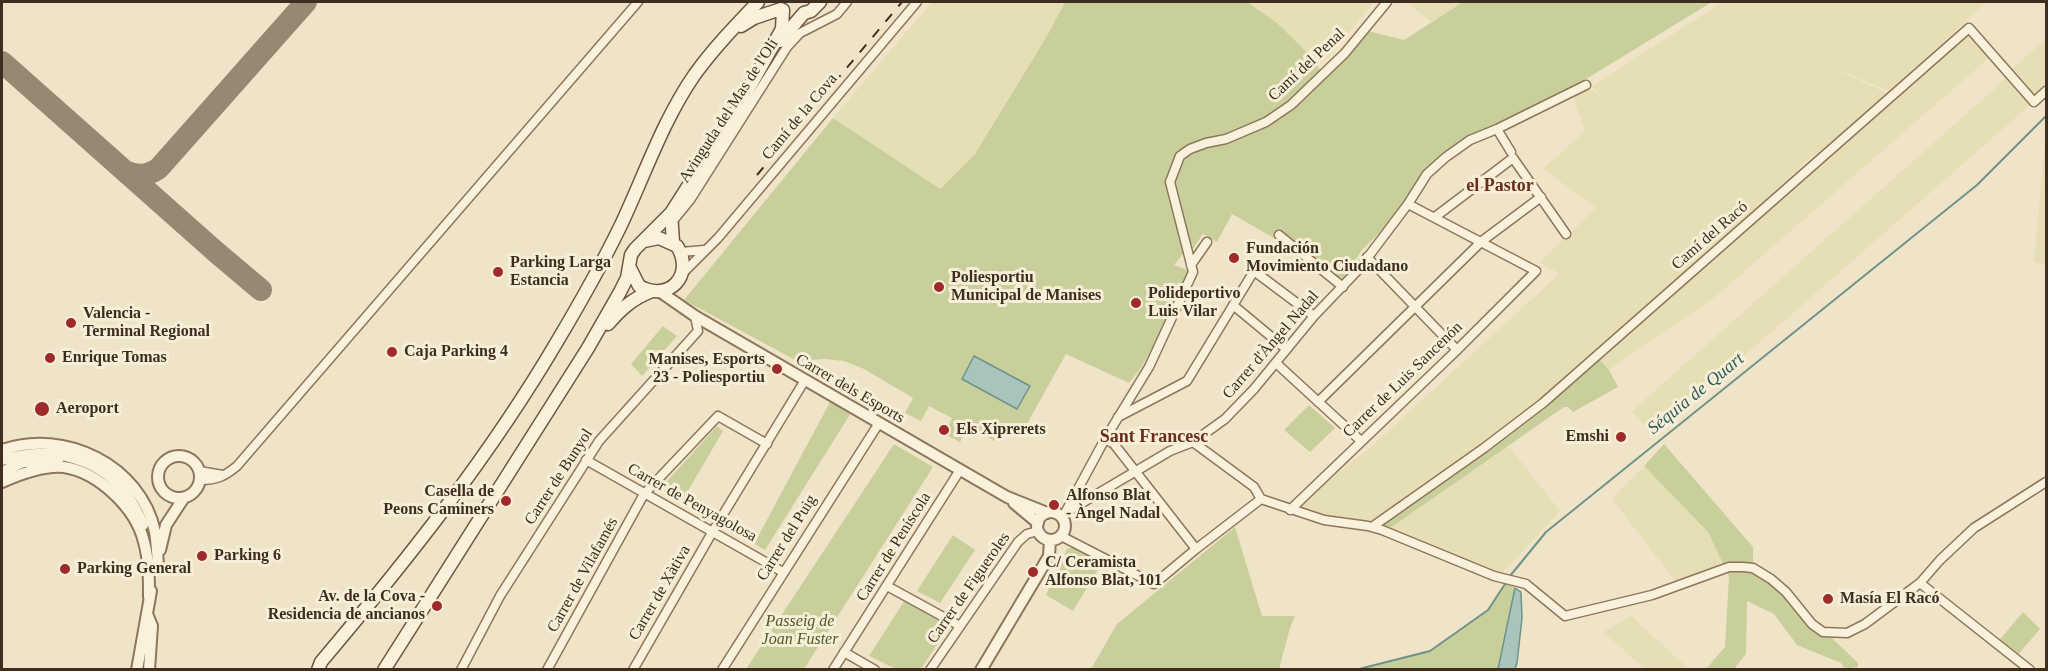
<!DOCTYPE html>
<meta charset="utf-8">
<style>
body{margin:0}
#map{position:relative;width:2048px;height:671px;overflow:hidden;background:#f0e4c8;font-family:Georgia,serif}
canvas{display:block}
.frame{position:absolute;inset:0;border:3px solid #3d2e20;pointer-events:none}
</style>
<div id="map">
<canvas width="2048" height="671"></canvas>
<div class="frame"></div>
</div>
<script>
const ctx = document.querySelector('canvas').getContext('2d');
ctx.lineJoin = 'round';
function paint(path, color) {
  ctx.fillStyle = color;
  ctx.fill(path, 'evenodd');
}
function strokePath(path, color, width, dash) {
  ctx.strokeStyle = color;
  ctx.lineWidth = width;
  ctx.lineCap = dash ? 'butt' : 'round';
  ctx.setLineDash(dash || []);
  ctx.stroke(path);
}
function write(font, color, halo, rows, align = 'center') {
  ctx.font = font + ' Georgia,serif';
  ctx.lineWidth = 6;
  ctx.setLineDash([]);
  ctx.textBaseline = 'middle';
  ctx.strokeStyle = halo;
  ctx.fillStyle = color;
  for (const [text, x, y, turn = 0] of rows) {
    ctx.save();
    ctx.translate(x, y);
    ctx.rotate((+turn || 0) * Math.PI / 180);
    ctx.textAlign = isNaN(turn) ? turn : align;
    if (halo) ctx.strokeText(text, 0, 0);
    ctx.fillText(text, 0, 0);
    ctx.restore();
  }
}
const farmland = new Path2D(`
 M932,2H1065L1047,36L975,154L939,189L833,118Z
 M1245,2H1374L1329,57L1317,65L1313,58L1277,23Z
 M1406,2H1463L1431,22Z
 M1722,2H1986L1891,92L1820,62L1893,96L1969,28L1990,57L1715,297L1609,370L1598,358L1890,97L1808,160L1641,316L1543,403L1372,527L1290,510L1369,449L1559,274L1540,262L1596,208L1543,169L1585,131L1576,106L1574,91L1586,85L1601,97L1593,86Z
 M2046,39V91L1654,435L1632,411L2010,75L2008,72Z
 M2046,131V266L2034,262Z
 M1506,447L1511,449L1560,511L1501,574L1386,531Z
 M1644,466L1708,532L1721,558L1729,567L1676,582L1612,499Z
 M1631,616L1689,669H1645L1603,632Z`);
const green = new Path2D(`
 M1065,2H1247L1277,23L1314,59L1322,74L1291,105L1266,122L1241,134L1263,125L1291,109L1329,69L1347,54L1368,31L1404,40L1463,2H1712L1586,79L1505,125L1468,137L1443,152L1421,175L1405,201L1379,233L1362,250L1343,278H1338L1303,252L1279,230L1274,238L1232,214L1217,242L1203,234L1190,253L1183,233L1186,250L1174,265L1193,272L1141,368L1129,383L1066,354L1023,431L1006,423L995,441L968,427L960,442L944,434L952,418L929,406L921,421L905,413L913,398L864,369L844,361L824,359L797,361L684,300L833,118L940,189L975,154L1047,36Z
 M663,326L677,336L642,376L631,364Z
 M1598,358L1609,370L1618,387L1573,412L1568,407H1564L1386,531L1372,527Z
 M830,402L851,413L765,550L754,544Z
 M1309,405L1335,428L1310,452L1284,430Z
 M717,426L723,431L682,501L659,490Z
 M894,444L933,467L804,669H746Z
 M1664,444L1753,547V566L1772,581L1822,634L1831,637L1858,663V667L1845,669L1841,663L1797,645L1774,614L1747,601L1746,654L1734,669H1706L1725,647L1729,576L1708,532L1644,466Z
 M1235,527L1262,616H1295L1290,628L1279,669H1091L1117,624Z
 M953,535L975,550L940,603L917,591Z
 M1075,547L1102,563L1073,611L1046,595L1067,549Z
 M1507,582L1515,588L1498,669L1355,670L1430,651L1488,610Z
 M905,600L949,626L921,669H896L869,656Z
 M2023,612L2040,629L2016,657L1997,643Z`);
const water = new Path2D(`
 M974,356L1030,386L1017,409L962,379Z
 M1515,588L1521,592L1522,618L1517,663L1515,669H1498Z`);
const stream = new Path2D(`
 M1510,576L1546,532L1977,185L2046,116
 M1355,670L1430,651L1488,610L1507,581`);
const taxiway = new Path2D(`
 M2,62L216,252L261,290
 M125,171C138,177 148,176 159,168L306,2`);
const minor = new Path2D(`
 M1497,129L1511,152
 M1435,217L1513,158L1566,234
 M672,222L690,200L787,47L800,33L837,14L847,2
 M1279,235L1343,287
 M681,252L704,250
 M1367,257L1457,350
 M1191,265L1207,242
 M683,273L718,238L917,2
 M1233,305L1286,349
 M1276,363L1361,441
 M1318,402L1482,241L1541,197
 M1118,417L1187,381L1254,271L1314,316
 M1105,439L1114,444L1196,549
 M1193,442L1254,487L1261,499L1324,520L1368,526L1382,530L1494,576L1526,584L1565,616L1652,595L1729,567H1743L1753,568L1771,579L1786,592L1812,624L1823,632L1847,633L1865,624L1920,583L1940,560L1974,528L2046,482
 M586,460L783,572
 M199,471L223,475
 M201,480C217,480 225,476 237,466L638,2
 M1290,510L1457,350L1536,271L1408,204
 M1065,513L1170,451L1193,442L1225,419L1254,389L1314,316L1359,269L1408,204L1427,174L1446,157L1470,140L1497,129L1586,85
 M1065,513L1105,439L1149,367L1193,272L1170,182L1180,156L1190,149L1206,143L1226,139L1266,122L1291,105L1345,53L1387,2
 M1372,527L1484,448L1543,403L1969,28L2034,102L2046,91
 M1061,536L1154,584L1196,549L1261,499
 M1920,583L2030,670
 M887,586L960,626
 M844,652L875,670
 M461,670L500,596L599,441L698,331L695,316
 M547,670L644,494L718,416L767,444
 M633,670L713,531L805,380
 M722,670L879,423
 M833,670L960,470
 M930,670L1018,542L1027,534L1038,531`);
const tertiary = new Path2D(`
 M659,291L695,316L1007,497L1047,513
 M2,450C64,428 141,465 155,532C157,543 157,554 158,565
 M158 477a21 21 0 1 1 42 0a21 21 0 1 1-42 0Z
 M2,460C63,442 119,463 143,525
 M2,472L23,462H58
 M2,482C20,474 43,465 64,467C98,472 136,508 144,542C149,560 149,578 149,597
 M1014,503L1038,523
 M1037 526a14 14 0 1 1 28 0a14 14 0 1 1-28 0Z
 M160,550L166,525L183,499
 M147,614L152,626L149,670
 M137,670L151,591
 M981,670L1049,556L1050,540`);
const secondary = new Path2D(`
 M741,26L754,18L781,9
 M780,41L804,13L811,11L820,2
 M671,213L673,242
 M630,268L639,286C669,303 695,275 677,246L659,238L644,241
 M608,324C621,309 633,298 652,291
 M318,670L321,662C407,560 490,456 558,340C580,303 602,264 621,225C645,174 663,120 695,74C714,48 736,25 758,2
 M384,670L588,348L620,292L627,278L631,255L635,249L671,213L738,108L782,29L783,10`);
const rail = new Path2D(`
 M757,175L902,2`);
const markers = [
 [1234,258,6,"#9e2a2b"],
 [498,272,6,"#9e2a2b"],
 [939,287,6,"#9e2a2b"],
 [1136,303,6,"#9e2a2b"],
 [71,323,6,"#9e2a2b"],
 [392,352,6,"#9e2a2b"],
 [50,358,6,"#9e2a2b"],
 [777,369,6,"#9e2a2b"],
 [42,409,8,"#9e2a2b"],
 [944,430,6,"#9e2a2b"],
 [1621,437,6,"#9e2a2b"],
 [506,501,6,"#9e2a2b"],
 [1054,505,6,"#9e2a2b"],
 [202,556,6,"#9e2a2b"],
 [65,569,6,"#9e2a2b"],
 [1033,572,6,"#9e2a2b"],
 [1828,599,6,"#9e2a2b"],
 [437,606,6,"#9e2a2b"]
];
const streetNames = [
 ["Camí del Penal",1307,65,-43],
 ["Avinguda del Mas de l'Oli",729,111,-57],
 ["Camí de la Cova",800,117,-50],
 ["Camí del Racó",1710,236,-41],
 ["Carrer d'Àngel Nadal",1271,345,-49],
 ["Carrer de Luis Sancenón",1403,380,-44],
 ["Carrer dels Esports",850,389,30],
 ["Carrer de Bunyol",559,477,-57],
 ["Carrer de Penyagolosa",692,503,29],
 ["Carrer del Puig",787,538,-58],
 ["Carrer de Peníscola",894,547,-58],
 ["Carrer de Vilafamés",583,575,-61],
 ["Carrer de Figueroles",969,588,-55],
 ["Carrer de Xàtiva",660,593,-60]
];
const poiNames = [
 ["Fundación",1246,249],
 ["Movimiento Ciudadano",1246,267],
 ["Parking Larga",510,263],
 ["Estancia",510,281],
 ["Poliesportiu",951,278],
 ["Municipal de Manises",951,296],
 ["Polideportivo",1148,294],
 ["Luis Vilar",1148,312],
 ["Valencia -",83,314],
 ["Terminal Regional",83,332],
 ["Caja Parking 4",404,352],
 ["Enrique Tomas",62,358],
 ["Manises, Esports",765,360,"right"],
 ["23 - Poliesportiu",765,378,"right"],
 ["Aeroport",56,409],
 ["Els Xiprerets",956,430],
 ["Emshi",1609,437,"right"],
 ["Casella de",494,492,"right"],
 ["Peons Caminers",494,510,"right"],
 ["Alfonso Blat",1066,496],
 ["- Àngel Nadal",1066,514],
 ["Parking 6",214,556],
 ["C/ Ceramista",1045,563],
 ["Alfonso Blat, 101",1045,581],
 ["Parking General",77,569],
 ["Av. de la Cova -",425,597,"right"],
 ["Residencia de ancianos",425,615,"right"],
 ["Masía El Racó",1840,599]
];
const parkNames = [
 ["Passeig de",800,622],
 ["Joan Fuster",800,640]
];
const neighbourhoodNames = [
 ["el Pastor",1500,186],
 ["Sant Francesc",1154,437]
];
const waterNames = [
 ["Séquia de Quart",1696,394,-39]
];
paint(farmland, '#e6deb5');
paint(green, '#c9cf9b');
paint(water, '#a9c4bc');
strokePath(water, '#6f938a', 1.5);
strokePath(stream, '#6f938a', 2);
strokePath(taxiway, '#968974', 22);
strokePath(minor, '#8d765c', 11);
strokePath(tertiary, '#8d765c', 14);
strokePath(secondary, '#6f573f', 15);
strokePath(minor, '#faf1dc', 8);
strokePath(tertiary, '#faf1dc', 10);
strokePath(secondary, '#faf1dc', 12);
strokePath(rail, '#3d2e20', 2, [10, 10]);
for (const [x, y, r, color] of markers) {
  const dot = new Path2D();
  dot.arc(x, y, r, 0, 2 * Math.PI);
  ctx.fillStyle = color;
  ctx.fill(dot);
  strokePath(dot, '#f7eed8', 2);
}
write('16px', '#3d2e20', '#f7eed8', streetNames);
write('bold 16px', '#3d2e20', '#f7eed8', poiNames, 'left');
write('italic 16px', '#4d5a26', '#f7eed8', parkNames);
write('bold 18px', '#6b2e1e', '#f7eed8', neighbourhoodNames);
write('italic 18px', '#2f5d5a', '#f7eed8', waterNames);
</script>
